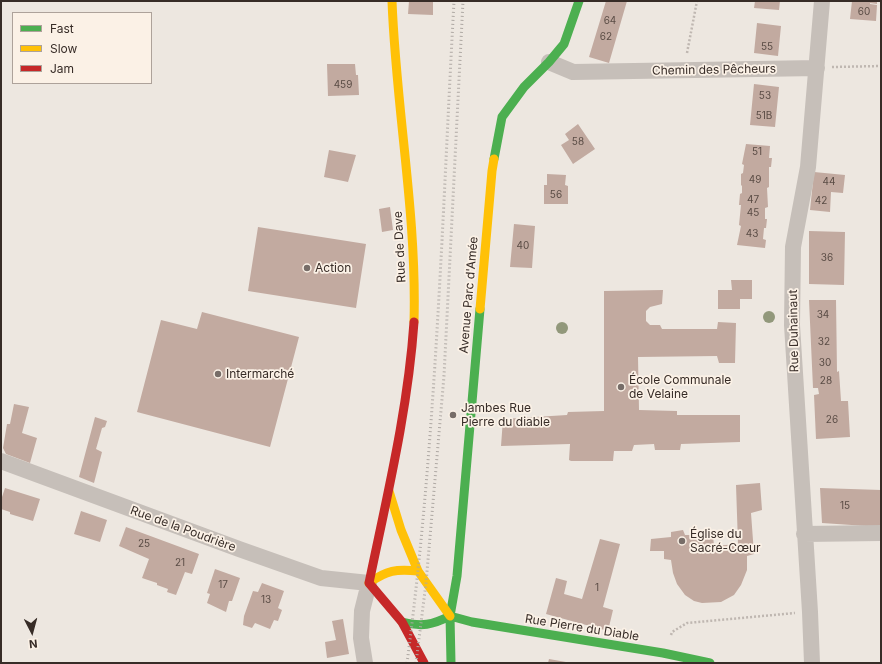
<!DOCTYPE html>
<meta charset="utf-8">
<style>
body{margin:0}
#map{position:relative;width:882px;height:664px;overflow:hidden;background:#ede7e0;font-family:Inter,sans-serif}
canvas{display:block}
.frame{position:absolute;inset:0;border:2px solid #372c27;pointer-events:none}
.legend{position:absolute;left:12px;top:12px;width:140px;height:72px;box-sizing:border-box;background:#fbf1e6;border:1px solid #ada29a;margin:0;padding:5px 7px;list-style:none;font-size:12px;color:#372c27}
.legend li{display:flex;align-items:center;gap:8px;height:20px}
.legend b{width:20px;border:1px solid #ada29a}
.north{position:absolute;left:12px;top:612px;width:40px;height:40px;-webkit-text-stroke:3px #fbf1e6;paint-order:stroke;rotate:174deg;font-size:11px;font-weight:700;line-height:16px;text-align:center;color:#372c27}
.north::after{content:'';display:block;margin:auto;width:14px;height:18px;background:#372c27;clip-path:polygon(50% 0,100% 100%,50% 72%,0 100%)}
</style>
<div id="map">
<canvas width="882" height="664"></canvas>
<div class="frame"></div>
<ul class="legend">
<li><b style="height:5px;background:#4caf50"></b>Fast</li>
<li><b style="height:5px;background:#ffc107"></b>Slow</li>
<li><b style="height:5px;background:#c62828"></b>Jam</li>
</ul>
<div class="north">N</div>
</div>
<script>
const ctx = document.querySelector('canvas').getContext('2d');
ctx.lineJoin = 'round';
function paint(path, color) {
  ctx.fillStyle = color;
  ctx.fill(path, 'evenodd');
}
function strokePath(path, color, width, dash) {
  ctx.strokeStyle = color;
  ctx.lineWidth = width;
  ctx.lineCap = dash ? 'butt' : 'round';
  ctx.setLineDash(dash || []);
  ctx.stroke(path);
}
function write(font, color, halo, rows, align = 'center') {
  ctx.font = font + ' Inter,sans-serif';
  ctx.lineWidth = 3.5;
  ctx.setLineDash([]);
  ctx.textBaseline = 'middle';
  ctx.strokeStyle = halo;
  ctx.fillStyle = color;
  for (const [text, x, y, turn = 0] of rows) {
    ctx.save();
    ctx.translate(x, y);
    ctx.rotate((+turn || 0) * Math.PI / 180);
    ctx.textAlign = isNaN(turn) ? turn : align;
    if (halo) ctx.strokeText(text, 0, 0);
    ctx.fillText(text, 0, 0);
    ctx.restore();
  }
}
const building = new Path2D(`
 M409,1H433V15L408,14Z
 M606,1H627L609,63L589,57Z
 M755,1H780L779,10L754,8Z
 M852,1H877V4L870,3V4L877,5L876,21L850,19Z
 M757,23L781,26L778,56L754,53Z
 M327,64H355L356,75H358L359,95L328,96Z
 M754,84L779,87L775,127L750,125Z
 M578,124L595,149L573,164L561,145L569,140L565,134Z
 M746,144L770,146L769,158H772L771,167H769V187L767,188L768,207L765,208V219H767L766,228H764L763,239L766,240L765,248L737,245L741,226L739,225L741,205H739L740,194L742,193V186L741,185V174L743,173L744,165L742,164Z
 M329,150L356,155L348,182L324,177Z
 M814,172L845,175L843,193L831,192L830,212L810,210Z
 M547,174L566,175L565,185L568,186V204H544V185H547Z
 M390,207L393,230L382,232L379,209Z
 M514,224L535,226L532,268L510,267Z
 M258,227L366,244L356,308L248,291Z
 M809,231L845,232L844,285L809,284Z
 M731,280H752V299H740V309H718V290H732Z
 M663,290L662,304L650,307L646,311V321L650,325H660L662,329H717L718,322L736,323L735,363H719L717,356L638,357L639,410L677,411V415H740V442L681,444L680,450H655L654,444L634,445L632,451H614L613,461H571L569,460L570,444L501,446L503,419L567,415L568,412L604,411V291Z
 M809,300H836L837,372L839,371L841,401H848L850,437L816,439L814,395L819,394L818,388H813Z
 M202,312L299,337L270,447L137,412L161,320L197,329Z
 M14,404L29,407L22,433L37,438L30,463L6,454L3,448L7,424H10Z
 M95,417L107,421L105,427L102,428L96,449L102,452L94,483L79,477Z
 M760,483L762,510L751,513L754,554L747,556V570L741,585L734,595L721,602L702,603L694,601L685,595L677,584L673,573L671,560L664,559V551H650L651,539L671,537V532L683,530L685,535H713L714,546L738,544L736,485Z
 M5,488L40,499L33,521L10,514V512L1,509V500Z
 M820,488L881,490V527L822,523Z
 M81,511L107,520L100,542L74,534Z
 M126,527L199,554L192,574L185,572L176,595L167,592L168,589L157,585V583L142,578L149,559L119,546Z
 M600,539L620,544L603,607L613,610L608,631L546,614L556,578L567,581L564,594L582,599Z
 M215,569L240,578L232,601H229L226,612L207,603L210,594L207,593Z
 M262,583L284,591L278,608L282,610L278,621L274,620L270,629L255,623L252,628L243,625L244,616L253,591L258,592Z
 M343,619L349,654L327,658L325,642L336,640L332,621Z
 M549,659L566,662V663H548Z`);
const path = new Path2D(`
 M687,53L697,1
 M832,67L881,66
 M671,635L672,632L687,623L795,613`);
const street = new Path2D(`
 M549,62L573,72L817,68
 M1,461L239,549L321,578L369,583L362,611L361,638L365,663
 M804,534L881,533
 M812,663L810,612L792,325L793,247L808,167L822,1`);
const fast = new Path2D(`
 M494,159L502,117L524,87L549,62L564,44L579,1
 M450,616L472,622L663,653L710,663
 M402,622C422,627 432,625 450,616
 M451,663L450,616L457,576L480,309`);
const slow = new Path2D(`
 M392,1C396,109 417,214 414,322
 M480,309L492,171L494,159
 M389,491L401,530L418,571L450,616
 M369,583C387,570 396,569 418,571`);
const jam = new Path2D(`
 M369,583C387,496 408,410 414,322
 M369,583L402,622L424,663`);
const rail = new Path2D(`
 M407,663C436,444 442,222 454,1
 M416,663L426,583L444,376L463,1`);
const trees = [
 [769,317],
 [562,328]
];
const markers = [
 [307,268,4,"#776d68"],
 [218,374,4,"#776d68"],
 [621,387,4,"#776d68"],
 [453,415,4,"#776d68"],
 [682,541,4,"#776d68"]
];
const numberNames = [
 ["60",864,12],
 ["64",610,21],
 ["62",606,37],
 ["55",767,47],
 ["459",343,85],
 ["53",765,96],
 ["51B",764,116],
 ["58",578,142],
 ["51",757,152],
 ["49",755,180],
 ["44",829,182],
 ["56",556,195],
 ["47",753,200],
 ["42",821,201],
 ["45",753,213],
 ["43",752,234],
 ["40",523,246],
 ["36",827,258],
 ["34",823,315],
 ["32",824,342],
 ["30",825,363],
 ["28",826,381],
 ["26",832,420],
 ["15",845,506],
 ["25",144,544],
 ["21",180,563],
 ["17",223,585],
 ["1",597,588],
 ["13",266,600]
];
const streetNames = [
 ["Chemin des Pêcheurs",714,70,-1],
 ["Rue de Dave",400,247,-93],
 ["Avenue Parc d'Amée",469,295,-85],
 ["Rue Duhainaut",794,331,-91],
 ["Rue de la Poudrière",183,529,20],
 ["Rue Pierre du Diable",582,628,9]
];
const poiNames = [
 ["Action",315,268],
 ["Intermarché",226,374],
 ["École Communale",629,380],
 ["de Velaine",629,394],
 ["Jambes Rue",461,408],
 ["Pierre du diable",461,422],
 ["Église du",690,534],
 ["Sacré-Cœur",690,548]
];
paint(building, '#c2aaa0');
strokePath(path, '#bfb7b1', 2.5, [2, 2]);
strokePath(street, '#c6bfb9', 16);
strokePath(fast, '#4caf50', 9);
strokePath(slow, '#ffc107', 9);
strokePath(jam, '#c62828', 9);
strokePath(rail, '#aea8a3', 3, [1, 3]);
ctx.fillStyle = '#92987b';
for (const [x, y] of trees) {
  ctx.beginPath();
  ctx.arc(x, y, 6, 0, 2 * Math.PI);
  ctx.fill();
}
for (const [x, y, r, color] of markers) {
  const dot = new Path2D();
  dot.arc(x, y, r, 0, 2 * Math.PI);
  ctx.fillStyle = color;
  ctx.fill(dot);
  strokePath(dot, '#fbf1e6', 1.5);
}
write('10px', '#5a4c45', null, numberNames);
write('12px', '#372c27', '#fbf1e6', streetNames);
write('12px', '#372c27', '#fbf1e6', poiNames, 'left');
</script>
